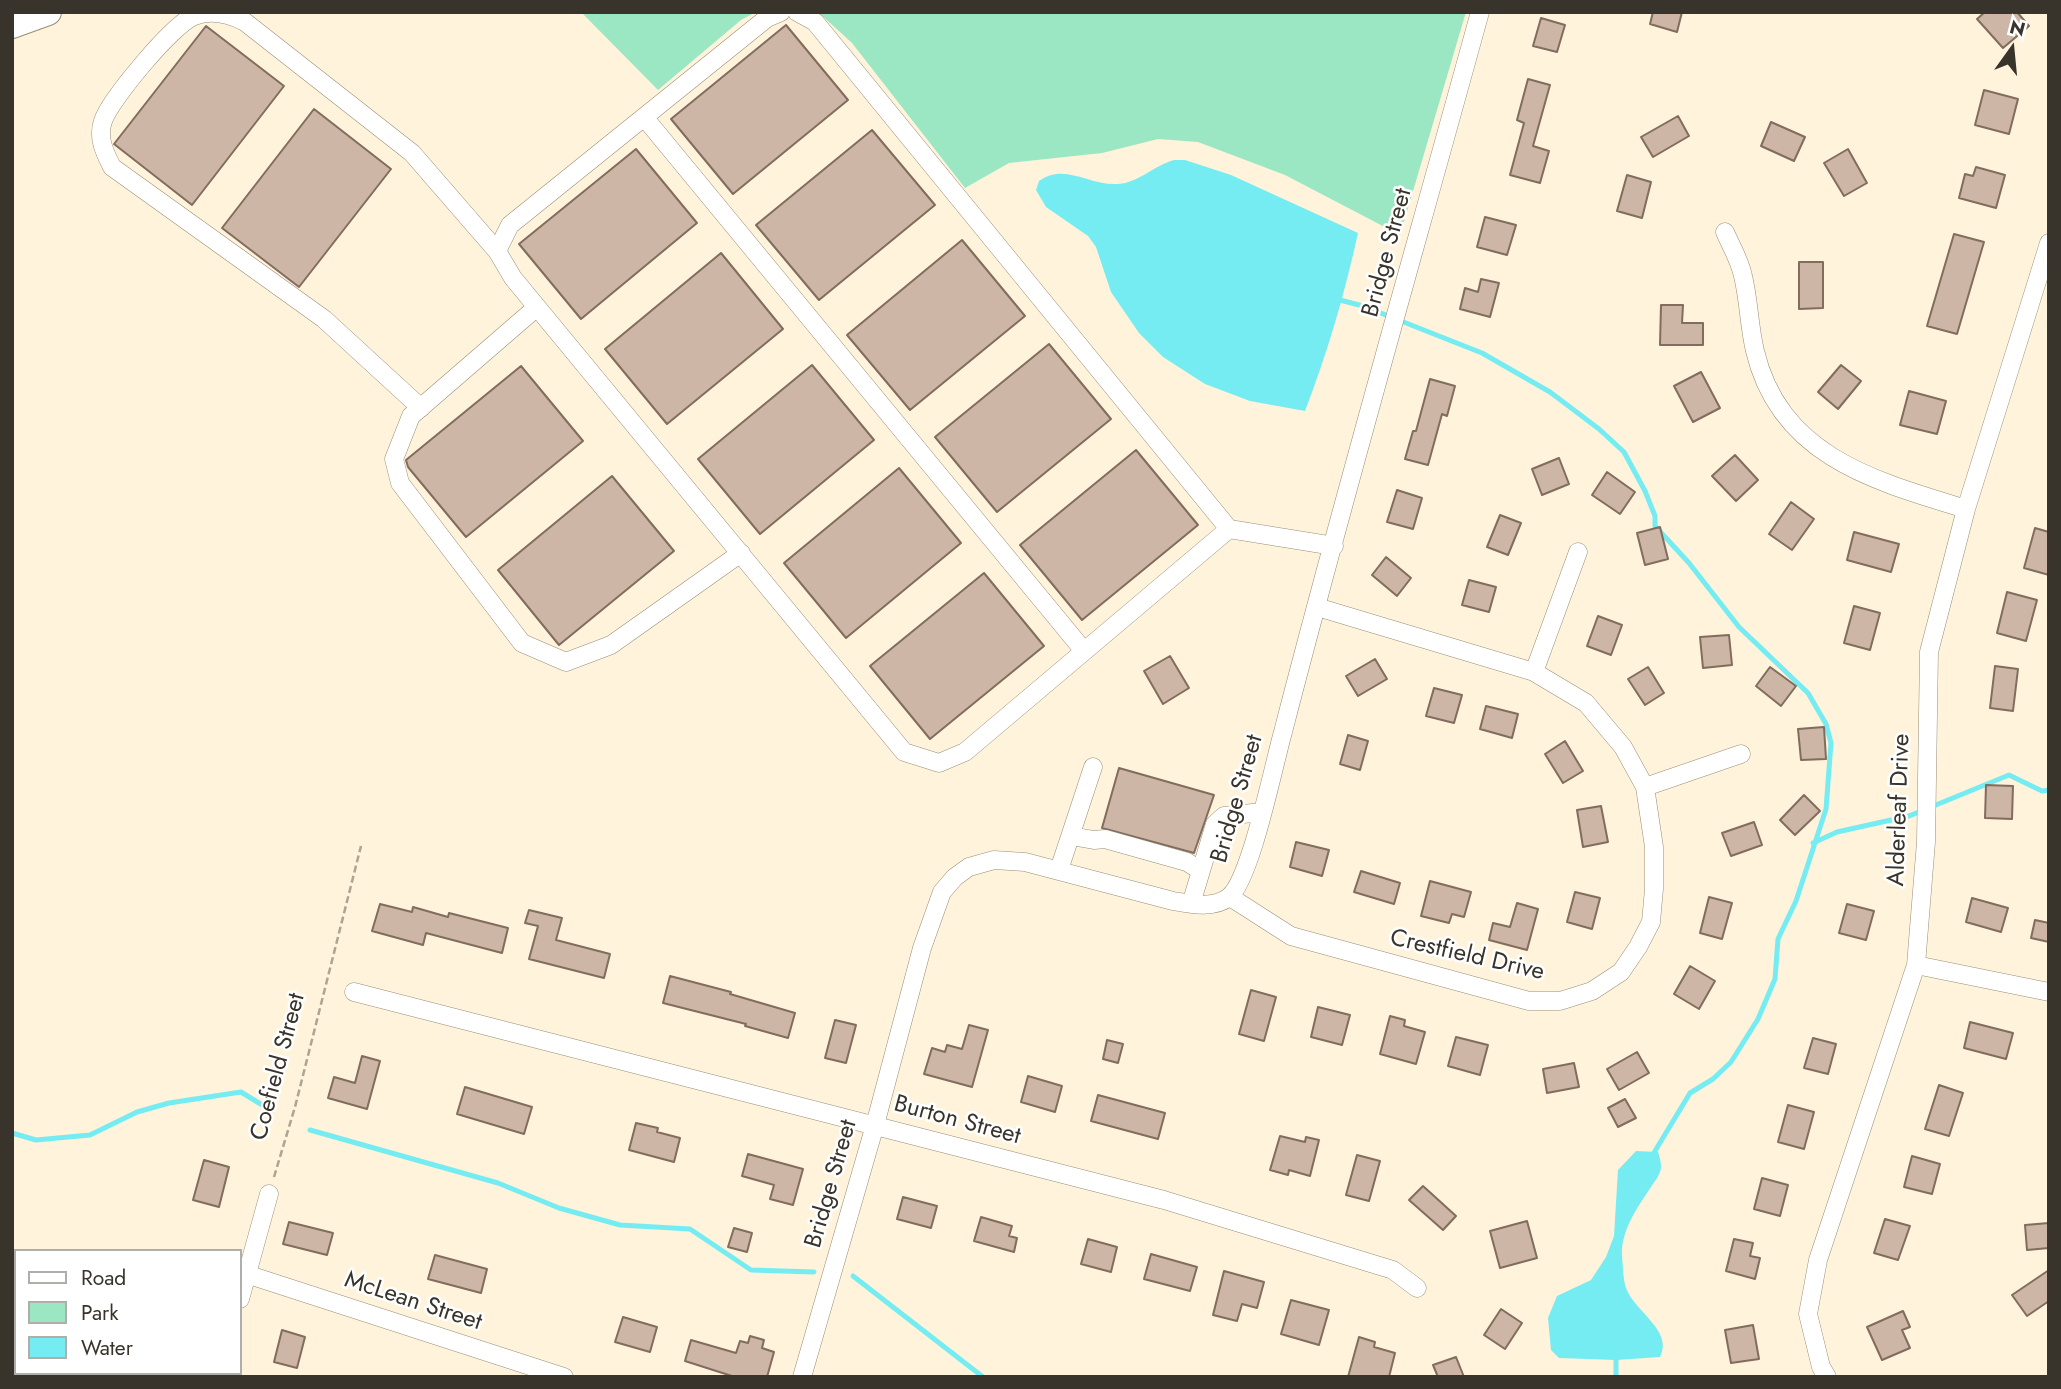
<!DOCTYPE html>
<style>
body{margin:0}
#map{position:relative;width:2061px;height:1389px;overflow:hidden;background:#fff3db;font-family:Jost,sans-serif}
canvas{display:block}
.frame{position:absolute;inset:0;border:14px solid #38342b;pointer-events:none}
.legend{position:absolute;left:14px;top:1249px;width:228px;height:126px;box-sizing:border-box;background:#fff;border:2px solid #afaeaa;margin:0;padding:9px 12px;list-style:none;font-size:21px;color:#38342b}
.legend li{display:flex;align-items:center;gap:14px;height:35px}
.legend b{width:35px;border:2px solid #afaeaa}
.north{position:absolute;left:1977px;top:14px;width:70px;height:70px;-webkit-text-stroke:5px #fff;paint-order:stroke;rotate:15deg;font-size:19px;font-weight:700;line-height:28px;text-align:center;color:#38342b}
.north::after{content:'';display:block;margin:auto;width:24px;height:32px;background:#38342b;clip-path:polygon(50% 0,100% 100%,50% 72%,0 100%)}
</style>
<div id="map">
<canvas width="2061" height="1389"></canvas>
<div class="frame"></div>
<ul class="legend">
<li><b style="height:9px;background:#fff"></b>Road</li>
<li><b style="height:19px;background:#9be7c3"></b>Park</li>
<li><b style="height:19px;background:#75ecf1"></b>Water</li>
</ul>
<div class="north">N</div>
</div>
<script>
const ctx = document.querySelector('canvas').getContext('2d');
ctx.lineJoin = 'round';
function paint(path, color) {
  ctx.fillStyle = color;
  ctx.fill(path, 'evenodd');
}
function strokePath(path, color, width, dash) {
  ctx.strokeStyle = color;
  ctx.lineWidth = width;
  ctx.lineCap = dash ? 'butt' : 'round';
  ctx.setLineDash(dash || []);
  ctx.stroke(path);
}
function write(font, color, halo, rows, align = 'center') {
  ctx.font = font + ' Jost,sans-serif';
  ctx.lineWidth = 5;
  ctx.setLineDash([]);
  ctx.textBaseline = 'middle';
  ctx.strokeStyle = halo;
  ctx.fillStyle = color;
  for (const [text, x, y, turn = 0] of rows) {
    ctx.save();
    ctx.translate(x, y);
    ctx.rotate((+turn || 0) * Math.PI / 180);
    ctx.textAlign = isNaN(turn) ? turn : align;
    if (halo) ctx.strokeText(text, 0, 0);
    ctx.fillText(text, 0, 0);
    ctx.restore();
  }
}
const green = new Path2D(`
 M581,12H756L741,20L658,90Z
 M818,12H1466L1400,235L1285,175L1198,142L1158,139L1102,153L1009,163L965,188L852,43Z
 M12,1296L16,1298V1373H32L30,1377H12Z`);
const water = new Path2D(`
 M1174,160H1185L1231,175L1358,233C1345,293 1327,354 1305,411L1250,401L1205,384L1163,357L1139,333L1111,292L1096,247L1088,236L1046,207L1036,190L1039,181C1064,162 1090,186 1118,184C1138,183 1155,165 1174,160Z
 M1636,1151L1658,1152C1660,1157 1661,1163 1661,1168C1660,1175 1655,1181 1651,1187C1637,1208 1621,1230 1622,1256C1623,1266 1623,1279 1626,1288C1634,1311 1674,1331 1660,1357L1616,1360L1559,1358L1551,1350L1548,1318L1557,1296L1591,1280L1606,1257L1614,1236L1618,1170Z`);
const stream = new Path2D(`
 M1336,299L1363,306L1482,353L1550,392L1599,429L1624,452L1645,491L1655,516V526L1689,563L1739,627L1808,693L1826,724L1831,743L1826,809L1796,901L1778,939L1775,979L1758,1019L1731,1062L1713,1079L1690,1093L1652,1156
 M1813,843L1837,832L1909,816L2009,775L2042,791L2049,790
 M310,1130L498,1183L559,1208L620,1225L690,1229L751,1270L814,1272
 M12,1133L36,1140L90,1135L137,1112L169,1103L241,1092L272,1111
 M853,1276L983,1377
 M1616,1377V1360L1618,1356`);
const building = new Path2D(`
 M1653,12H1682L1677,32L1650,24Z
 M1985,12H2017L2029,26L2003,48L1977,19Z
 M1541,18L1565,25L1557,52L1533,46Z
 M786,25L848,100L733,194L671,119Z
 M206,26L284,86L192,205L114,144Z
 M1528,79L1550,85L1533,146L1549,151L1540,183L1510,175L1524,123L1517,120Z
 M1984,90L2018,99L2009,134L1975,125Z
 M314,109L391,169L299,287L222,228Z
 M1678,116L1689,136L1653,157L1641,137Z
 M1771,122L1805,137L1794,161L1761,146Z
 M872,130L935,205L819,300L756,225Z
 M636,149L697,223L581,319L519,244Z
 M1848,149L1867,183L1844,196L1824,163Z
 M1976,167L2005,175L1996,208L1959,198L1965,174L1973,176Z
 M1627,175L1651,182L1642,218L1617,211Z
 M1485,217L1516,225L1507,255L1477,247Z
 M1954,234L1984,242L1957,334L1927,326Z
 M962,240L1025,316L910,410L847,335Z
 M721,253L783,329L667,424L605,349Z
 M1799,262H1823V308L1799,309Z
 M1481,279L1499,283L1490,317L1460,309L1465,288L1478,292Z
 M1661,305H1683L1682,323H1703V345H1660Z
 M1049,344L1111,419L997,512L935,437Z
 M812,365L874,440L760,534L698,459Z
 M1841,365L1861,381L1838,409L1818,392Z
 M521,366L583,441L466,537L408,467L406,460Z
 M1701,372L1720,408L1693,422L1674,386Z
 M1430,379L1455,386L1447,416L1442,414L1428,465L1405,459L1413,431H1416Z
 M1909,391L1946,401L1937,434L1900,425Z
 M1136,450L1198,525L1082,620L1020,545Z
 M1735,455L1758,480L1736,501L1712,476Z
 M1559,458L1569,484L1542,495L1532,469Z
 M899,468L961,543L846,638L784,563Z
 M1607,472L1635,492L1620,514L1592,495Z
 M612,476L674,551L559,645L498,570Z
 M1397,490L1422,498L1413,529L1387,522Z
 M1791,502L1814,519L1792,550L1769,534Z
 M1500,515L1521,523L1508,555L1487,547Z
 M1660,527L1668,559L1645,565L1637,533Z
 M2035,528L2049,532V575L2024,568Z
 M1854,532L1899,544L1891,572L1847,560Z
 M1386,557L1411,578L1397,596L1372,575Z
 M984,573L1044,646L930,739L870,666Z
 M1469,580L1496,587L1489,612L1462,605Z
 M2007,592L2037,600L2026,641L1997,633Z
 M1854,606L1880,613L1870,650L1844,643Z
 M1598,616L1622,625L1611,655L1587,646Z
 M1729,635L1732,665L1703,668L1700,637Z
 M1170,656L1189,688L1163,704L1144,671Z
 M1375,659L1387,679L1358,696L1346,676Z
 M1995,666L2018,669L2013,711L1990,708Z
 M1648,667L1664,693L1645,705L1628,679Z
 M1770,667L1796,686L1781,706L1756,686Z
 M1434,688L1462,695L1454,723L1426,716Z
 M1486,706L1518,714L1512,738L1480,729Z
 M1824,727L1826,759L1801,760L1798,729Z
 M1348,735L1368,741L1360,770L1340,764Z
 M1565,741L1583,771L1563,783L1545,754Z
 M1119,768L1214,795L1194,853L1102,828Z
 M1986,785L2013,786L2012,819L1985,818Z
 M1804,795L1820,811L1795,835L1780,820Z
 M1601,806L1608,842L1583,847L1577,810Z
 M1754,822L1762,845L1731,856L1722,833Z
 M1296,842L1329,850L1322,876L1290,867Z
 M1361,871L1400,883L1394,904L1354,892Z
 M1430,881L1471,892L1464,917L1452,914L1449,923L1421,916Z
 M1575,892L1600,898L1592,929L1567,922Z
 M1709,897L1732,903L1722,939L1700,933Z
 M1972,898L2008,908L2001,932L1966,922Z
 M1517,903L1538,909L1527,950L1489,940L1493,923L1510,927Z
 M380,904L412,912L413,907L448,917L449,913L508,928L502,953L426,933L423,945L372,931Z
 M1847,904L1874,911L1866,940L1839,933Z
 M529,910L562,918L556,940L610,954L604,978L529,959L538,926L525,923Z
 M2035,920L2049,923V942L2031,938Z
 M1690,966L1715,981L1699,1009L1674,994Z
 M670,976L731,992L730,994L795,1013L788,1038L745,1026L746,1024L663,1003Z
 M1251,990L1276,997L1264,1041L1239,1034Z
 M1318,1007L1350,1015L1342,1045L1311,1037Z
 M1390,1016L1405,1020L1404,1026L1425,1032L1416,1064L1380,1054Z
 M835,1020L856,1025L846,1063L825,1058Z
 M1970,1022L2013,1033L2006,1059L1964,1048Z
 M969,1025L988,1030L972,1087L924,1074L932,1048L945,1052L947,1045L962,1049Z
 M1456,1037L1488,1045L1480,1075L1448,1066Z
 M1813,1038L1836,1044L1828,1074L1804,1068Z
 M1107,1040L1123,1044L1118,1063L1103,1059Z
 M1637,1052L1649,1073L1619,1090L1607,1069Z
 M362,1056L380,1061L367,1109L328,1098L334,1077L355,1083Z
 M1574,1063L1579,1087L1547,1093L1543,1069Z
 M1028,1076L1062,1086L1055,1112L1021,1102Z
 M1939,1085L1963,1093L1949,1136L1925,1129Z
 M465,1087L532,1107L524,1134L457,1114Z
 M1098,1095L1165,1113L1158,1139L1091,1121Z
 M1625,1099L1636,1118L1618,1127L1608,1108Z
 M1788,1105L1814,1112L1804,1149L1778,1142Z
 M636,1123L658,1128L657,1132L680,1138L674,1162L629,1150Z
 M1280,1136L1305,1142L1306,1137L1319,1140L1310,1176L1289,1170L1288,1175L1270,1170Z
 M748,1154L803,1169L793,1205L770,1199L774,1185L742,1176Z
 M1357,1155L1380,1161L1369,1201L1346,1195Z
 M1912,1156L1940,1164L1932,1194L1904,1187Z
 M204,1160L229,1167L219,1207L193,1200Z
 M1762,1178L1788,1185L1780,1216L1754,1209Z
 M1423,1186L1456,1216L1443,1230L1409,1200Z
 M903,1197L937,1206L931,1228L897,1219Z
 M981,1217L1012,1226L1009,1236L1017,1238L1014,1252L974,1241Z
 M1885,1219L1910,1226L1898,1260L1874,1253Z
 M1527,1221L1537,1258L1500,1268L1490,1231Z
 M289,1222L333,1233L327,1255L283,1244Z
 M2049,1223V1248L2027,1250L2025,1225Z
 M734,1228L752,1233L747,1252L728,1247Z
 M1088,1239L1117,1247L1111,1272L1081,1264Z
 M1734,1239L1753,1243L1750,1256L1760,1258L1755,1279L1726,1271Z
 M1151,1254L1197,1267L1190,1291L1144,1279Z
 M435,1255L487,1269L481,1293L428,1279Z
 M2049,1270V1301L2027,1316L2012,1295Z
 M1224,1271L1264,1282L1257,1308L1242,1304L1237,1321L1213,1315Z
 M1291,1300L1329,1310L1319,1345L1281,1334Z
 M1501,1309L1522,1323L1505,1349L1484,1335Z
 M1903,1311L1910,1327L1902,1330L1910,1348L1882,1360L1867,1327Z
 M623,1317L657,1327L650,1352L615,1342Z
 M1753,1325L1759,1359L1731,1363L1725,1330Z
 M282,1330L305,1337L297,1368L274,1362Z
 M750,1336L764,1340L762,1348L774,1352L767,1377H735L685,1361L691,1340L736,1353L740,1341L748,1343Z
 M1359,1337L1375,1342L1374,1347L1395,1353L1389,1377H1348Z
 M1456,1357L1464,1377H1438L1433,1365Z`);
const path = new Path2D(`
 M274,1177L295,1107L361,846`);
const minor = new Path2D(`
 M781,12L767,18L510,225L497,251L513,278L904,752L939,763L965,752L1229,529
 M797,12L815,22L1229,529L1334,546
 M644,117L1084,651
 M1725,232C1731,246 1740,261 1743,276C1749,301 1749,326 1755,351C1780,456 1874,481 1966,509
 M537,307L411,416L394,459L400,483L522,643L566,662L611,645L741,553
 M421,408L324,319L112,167C105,153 97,138 103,121C110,100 173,24 194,16C212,9 229,14 245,22L412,153L497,251
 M1534,672L1578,552
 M1645,787L1741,754
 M1071,836L1094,840L1105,839L1187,862L1201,871
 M1059,870L1093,767
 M1230,897L1291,936L1529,1001H1560L1592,991L1621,972L1638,947L1651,922L1654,889V847L1645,787L1623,747L1586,703L1534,672L1317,607
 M1191,904L1215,824L1224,816L1262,812
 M1916,965L2049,992
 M354,992L1164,1200L1393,1270L1417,1288
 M246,1274L564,1377
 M240,1299L269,1194
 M220,1377L221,1373
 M802,1377L875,1125L922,948L942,892L955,877L969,867L994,860L1025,862L1173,901C1190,904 1214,909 1229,897C1251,879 1274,763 1283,732C1345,491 1414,252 1480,12
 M1827,1377L1821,1367L1808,1314L1818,1260L1916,965L1926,842L1929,652L1966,509L2049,243`);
const highway = new Path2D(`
 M12,25L48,12`);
const streetNames = [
 ["Bridge Street",1388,253,-75],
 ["Bridge Street",1238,799,-74],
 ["Alderleaf Drive",1900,810,-88],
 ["Crestfield Drive",1467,956,13],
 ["Coefield Street",279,1067,-75],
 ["Burton Street",957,1121,15],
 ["Bridge Street",832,1184,-74],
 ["McLean Street",413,1302,18]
];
paint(green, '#9be7c3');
paint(water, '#75ecf1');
strokePath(stream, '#75ecf1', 5);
paint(building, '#cdb6a6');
strokePath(building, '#816c5e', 2);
strokePath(minor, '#988e78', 19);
strokePath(highway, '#988e78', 28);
strokePath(path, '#ada492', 2.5, [7, 3.5]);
strokePath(minor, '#fff', 18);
strokePath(highway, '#fff', 26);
write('24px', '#38342b', '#fff', streetNames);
</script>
